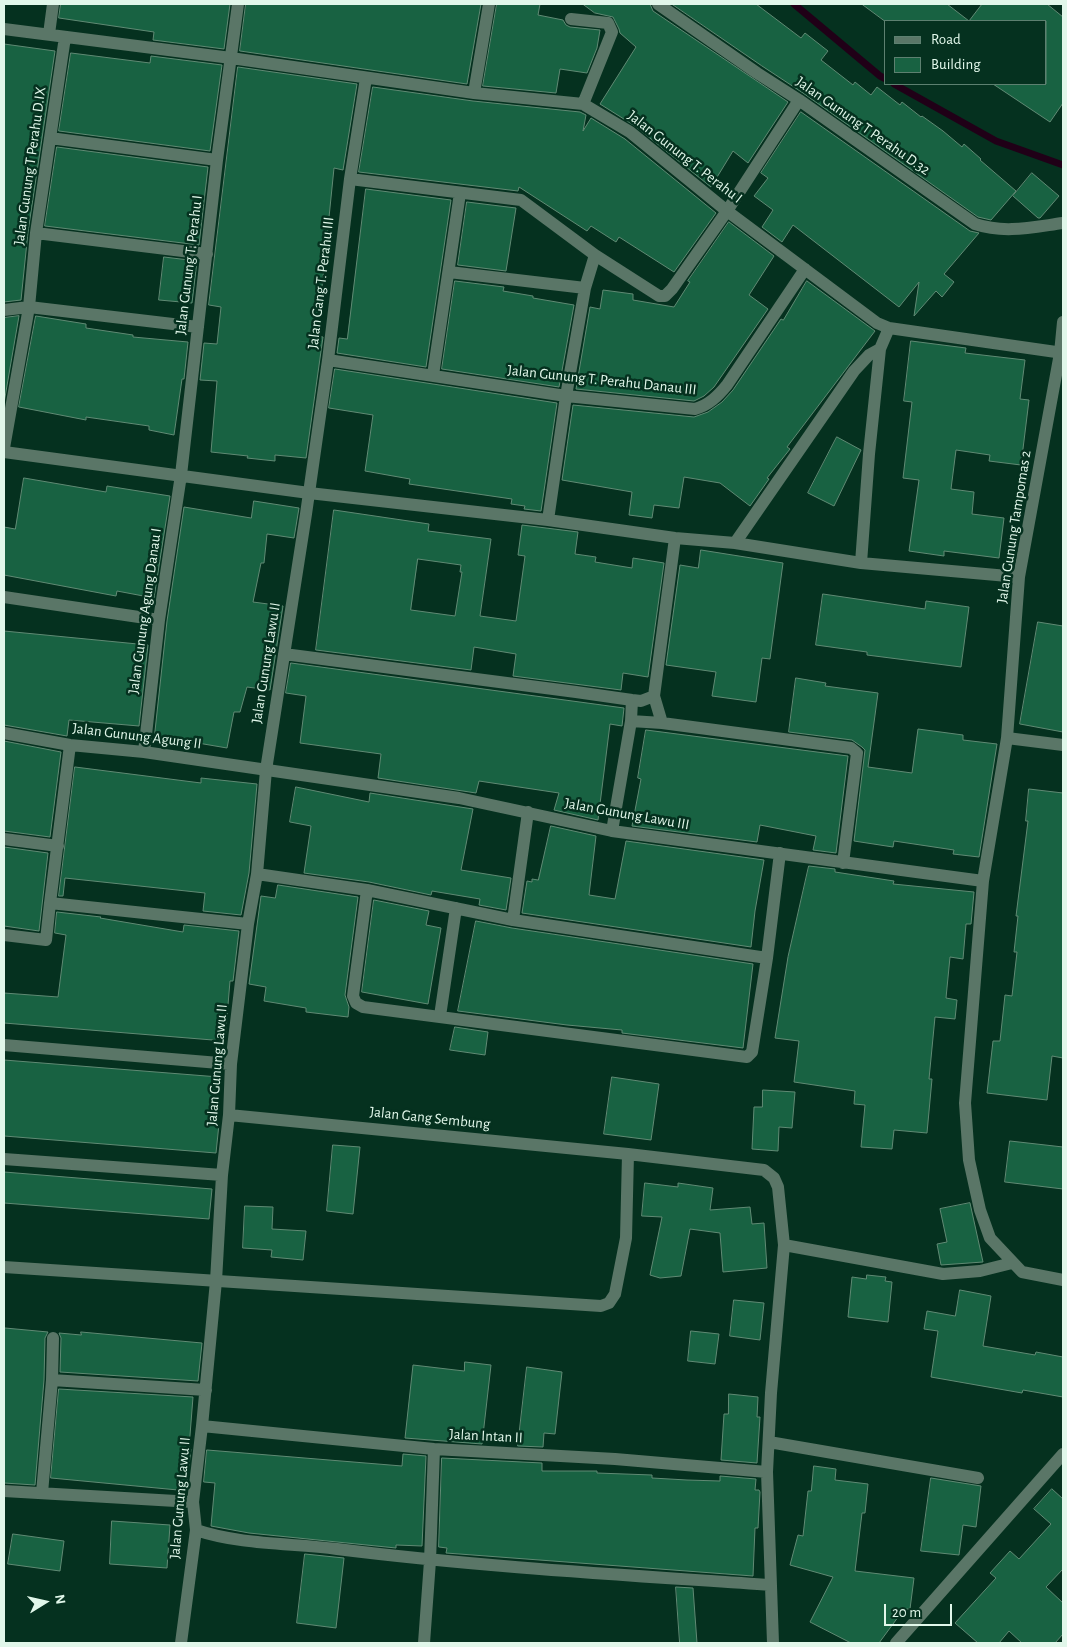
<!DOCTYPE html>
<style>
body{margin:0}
#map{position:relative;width:1067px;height:1647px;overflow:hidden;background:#05311f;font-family:"Alegreya Sans",sans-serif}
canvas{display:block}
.frame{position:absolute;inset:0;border:5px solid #e1f7ea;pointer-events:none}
.legend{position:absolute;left:884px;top:20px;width:162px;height:65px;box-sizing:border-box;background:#05311f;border:1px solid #5d8070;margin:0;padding:6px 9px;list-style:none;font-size:15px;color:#e1f7ea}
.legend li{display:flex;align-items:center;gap:10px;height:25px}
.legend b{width:25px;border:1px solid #5d8070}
.north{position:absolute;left:20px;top:1577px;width:50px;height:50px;-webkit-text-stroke:4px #05311f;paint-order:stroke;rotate:80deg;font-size:14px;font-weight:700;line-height:20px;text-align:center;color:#e1f7ea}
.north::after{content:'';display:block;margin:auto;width:18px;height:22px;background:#e1f7ea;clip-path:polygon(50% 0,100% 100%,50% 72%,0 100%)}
.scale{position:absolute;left:884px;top:1604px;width:68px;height:22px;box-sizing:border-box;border:2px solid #e1f7ea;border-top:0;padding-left:6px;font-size:15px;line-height:18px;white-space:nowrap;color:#e1f7ea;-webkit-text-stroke:4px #05311f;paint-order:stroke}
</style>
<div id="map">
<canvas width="1067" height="1647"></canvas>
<div class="frame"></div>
<ul class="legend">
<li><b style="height:6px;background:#5a7667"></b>Road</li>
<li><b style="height:14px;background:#186242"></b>Building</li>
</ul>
<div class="north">N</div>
<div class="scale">20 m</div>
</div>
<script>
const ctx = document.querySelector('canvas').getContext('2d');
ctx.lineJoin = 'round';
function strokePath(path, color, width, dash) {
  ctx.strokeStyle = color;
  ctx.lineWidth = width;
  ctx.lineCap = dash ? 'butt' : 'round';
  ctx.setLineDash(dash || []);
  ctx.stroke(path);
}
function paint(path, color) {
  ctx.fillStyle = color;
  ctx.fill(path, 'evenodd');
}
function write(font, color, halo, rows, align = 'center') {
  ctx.font = font + ' "Alegreya Sans",sans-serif';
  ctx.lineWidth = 5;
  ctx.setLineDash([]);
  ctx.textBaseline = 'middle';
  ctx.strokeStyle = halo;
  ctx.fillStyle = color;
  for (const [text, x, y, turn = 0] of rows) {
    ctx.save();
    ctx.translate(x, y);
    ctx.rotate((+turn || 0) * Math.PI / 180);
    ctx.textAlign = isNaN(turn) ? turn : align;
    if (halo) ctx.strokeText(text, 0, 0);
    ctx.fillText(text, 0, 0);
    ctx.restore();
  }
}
const stream = new Path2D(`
 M794,4L880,76L886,79
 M894,84L996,141L1063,165`);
const building = new Path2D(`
 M61,4H230L224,49L153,40L154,32L59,18Z
 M246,4H481L467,84L240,51Z
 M497,4H540L538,15L563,20L566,25L570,27L600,30L597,48L587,73L560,69L556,93L483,86Z
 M583,4H650L653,11L788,102L748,163L733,151L711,187L635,126L600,104L636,47L620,33L619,29L613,17L595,13Z
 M672,4H756L801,38L805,33L828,51L821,60L853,85L855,82L871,95L877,87L900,105L902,102L921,117L922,116L943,131L962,147L964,144L981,159L980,160L1016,191L991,220L978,217L803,93L762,66Z
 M862,4H947L969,21L982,4H1047L1063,17V103L1050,122L993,84H1046V21H885Z
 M4,44L55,51L28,232L21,300L4,302Z
 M71,53L150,63L151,56L222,65L210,151L59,131Z
 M238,67L357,84L343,170L334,168L317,336L323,337L306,458L275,455V461L247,458L248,456L211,452L217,381L200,380L204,343L217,344L221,307L209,305Z
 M373,87L473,101L580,112L586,115L583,131L591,118L625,139L716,213L674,272L619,237L616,242L591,226L587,231L519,187L518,191L359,172Z
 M801,112L970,231L979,233L944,274L954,282L942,297L936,291L914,316L919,282L899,307L793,225L782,242L762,227L773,210L754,196L768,178L761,173Z
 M57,147L208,167L199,245L45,226Z
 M1032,173L1059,196L1040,218H1038L1013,196Z
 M366,189L451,200L426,367L337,353L339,338L347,339Z
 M467,202L516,208L506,271L458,265Z
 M729,222L774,256L749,295L768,309L714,387L704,396L694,401L576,389L590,307L600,309L603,290L633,294V300L674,307L690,282L688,281Z
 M164,257L197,261L192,303L159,300Z
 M455,281L504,287L503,291L533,296V298L574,305L559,387L442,369Z
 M807,281L875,331L787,447L790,449L767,478L769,479L750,506L720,483L684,477L679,508L654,505L652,518L629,515L632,492L562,480L573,405L694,417L708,412L722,402L733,390L781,319L783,320Z
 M19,316L4,403V318Z
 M36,316L86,324V328L133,335V337L188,342L184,379H182L174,435L149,430V426L86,417V420L19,407Z
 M911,341L966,348L965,353L1025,360L1020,399L1029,400L1021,465L989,461L990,455L956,450L951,489L974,492L972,514L1004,518L999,558L944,551V556L909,551L919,480L903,478L912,402L904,401Z
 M335,369L557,403L541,511L524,509L525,506L511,504L512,499L409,484L410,479L365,471L373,415L329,408Z
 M837,437L861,450L834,506L808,493Z
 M24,478L106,492L107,486L170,496L154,598L117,591L116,596L4,575V527L15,529Z
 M254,501L299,508L294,538L267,534L264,563H261L253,602L283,606L270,690L247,687L240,712H234L227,748L192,742V744L154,740L167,621L184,507L251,518Z
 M334,510L429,524L428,531L491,539L480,616L516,621L525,556L518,555L522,525L578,532L575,554L596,557L595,562L632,568L633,558L664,563L648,677L623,673L621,690L513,676L516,654L474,647L471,670L316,650ZM418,559L461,565L460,572H462L455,616L411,610Z
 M701,550L783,563L770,659L762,658L756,702L712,696L716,672L666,665L680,565L698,568Z
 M823,594L925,609L926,601L969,607L961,667L867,655V652L816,645Z
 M1038,622L1063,626V732L1020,724Z
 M4,631L148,645L139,726L69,720L67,736L4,725Z
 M291,663L624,708L622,726L610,724L598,820L554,810L559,793L479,781L476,793L378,778L381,754L300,743L306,696L286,693Z
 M796,678L826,683L825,686L878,693L868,767L912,773L918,729L963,735V740L997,744L979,857L953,854L954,850L894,841L893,847L854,841L865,750L862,747L852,740L789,732Z
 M646,730L848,756L836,853L813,850L816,836L760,825L757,842L632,826L641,779L638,778Z
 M4,741L61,752L50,837L4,831Z
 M75,767L201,783V778L257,784L249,873L241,915L203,911L205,893L65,878L63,896H59Z
 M296,787L369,802L370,793L473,809L461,870L511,878L506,910L479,905L480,899L432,891L431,895L369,882L304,873L311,826L290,822Z
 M1029,789L1063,793V1058L1052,1056L1047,1100L987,1093L993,1041H1000L1005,995L1012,996L1017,952H1014L1018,916H1016L1028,821H1026Z
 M551,826L596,836L589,895L615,899L626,841L764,860L755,911L751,947L522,913L527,881L532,882V879L538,880Z
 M4,847L48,853L39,931L4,926Z
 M809,866L835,869V872L894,881L893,884L974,892L971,924H966L963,959L950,957L946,998L957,1000L955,1019L935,1017L929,1079H932L927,1133L894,1130L892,1149L861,1147L865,1105L854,1104L855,1091L794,1082L799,1041L775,1038L788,957Z
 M278,885L358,897L345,995L349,1007L348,1017L306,1012V1008L264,1001L266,987L249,984L261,896L275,898Z
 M374,900L429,911L426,925L441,928L428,1004L362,992Z
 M57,912L101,917L100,918L183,932L184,925L239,931L233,981H230L225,1041L4,1023V993L58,997L66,935L55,933Z
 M476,921L512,928L753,964L743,1048L622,1033V1030L567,1025L458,1011Z
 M455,1027L488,1032L485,1055L450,1050Z
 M4,1060L219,1077L216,1123L219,1124L216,1153L4,1136Z
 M612,1077L659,1084L651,1140L604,1134Z
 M763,1090L795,1092L792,1128L779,1127L778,1151L752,1149L754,1107H762Z
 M1010,1141L1063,1147V1189L1005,1182Z
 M333,1145L360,1147L353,1214L327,1211Z
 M4,1172L212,1189L209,1219L4,1203Z
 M645,1183L678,1187V1183L713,1188L710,1210L750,1207L752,1224L764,1223L767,1268L723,1272L720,1233L690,1229L681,1276L660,1278L650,1275L662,1217L642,1216Z
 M970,1203L983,1262L941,1265L937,1244L947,1242L940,1209Z
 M245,1206L273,1207L272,1229L306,1231L303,1260L271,1257L272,1250L243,1248Z
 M867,1275L886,1277L885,1281L892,1282L888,1322L848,1317L852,1277L866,1279Z
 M960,1290L991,1296L983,1346L1035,1355L1036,1352L1063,1357V1397L1023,1390L1022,1393L931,1377L938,1331L924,1329L927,1311L955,1316Z
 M734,1300L764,1303L760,1340L730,1336Z
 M5,1328L48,1332L45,1338L44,1380L35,1485L4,1483Z
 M691,1331L719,1334L715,1364L688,1361Z
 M81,1332L202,1343L198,1381L60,1372L61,1338L59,1333L81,1335Z
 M465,1362L491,1365L482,1444L405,1438L413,1365L464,1371Z
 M527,1367L562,1372L555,1434L544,1433L543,1447L518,1446Z
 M59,1389L193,1397L189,1448L191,1449L187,1481L179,1480L178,1490L51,1478Z
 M729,1394L758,1397L757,1417H760L757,1463L721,1460L724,1414H728Z
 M207,1450L402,1466L403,1454L426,1456L422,1546L396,1545V1548L249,1533L211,1526L215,1483L204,1482Z
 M442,1458L542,1463V1471H597V1473L652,1475V1478L687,1480L720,1481V1476L756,1479L755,1490H759L760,1492L758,1528H755L753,1576L446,1553L447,1548L439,1547Z
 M814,1466L836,1469L835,1480L868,1484L865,1513H862L855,1571L914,1578L910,1609H904L879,1643H851L810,1622L833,1577L790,1565L798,1535L803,1536L808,1491H811Z
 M931,1478L981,1486L976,1527L963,1525L959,1555L921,1551Z
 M1052,1489L1063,1499V1569L1046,1587L1063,1603V1634L1055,1643H1022L1009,1631L999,1643H978L955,1623L996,1578L990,1573L1010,1551L1019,1559L1051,1524L1034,1509Z
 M112,1521L170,1525L167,1568L110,1564Z
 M13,1534L64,1541L60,1571L8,1564Z
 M305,1554L344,1558L336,1628L297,1623Z
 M676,1587L693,1588L697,1643H680Z`);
const street = new Path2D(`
 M658,4L757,73L799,100L975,224C1005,234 1033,227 1063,223
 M571,19L608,23L612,32L583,104
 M4,29L231,58L474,93L583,104L630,132L727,211L877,323L889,328L1063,353
 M49,34L53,4
 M474,93L489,4
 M50,138L217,160
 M350,179L521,200L595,255L585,288L566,396L548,520
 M36,233L207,254
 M595,255L659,296H665L672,289L727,211L799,100
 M449,272L585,288
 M4,310L29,307L198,327
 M1063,322L1060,353L1019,577L1007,738L983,881L965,1103L969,1160L980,1210L990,1238L1022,1272L1063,1280
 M328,360L566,396L695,409C709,405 718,396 727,385L805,269
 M433,375L460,193
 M4,448L29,307L36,233L65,37
 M4,452L309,493L548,520L675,538L735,543L861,563L1019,577
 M675,538L654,696L662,723L851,748L857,753L843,863
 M735,543L854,371L869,355L880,349
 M861,563L869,454L880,349L889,328
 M4,597L159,620
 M284,654L576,692L632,700L641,701L654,696
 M631,721L662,723
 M4,733L70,745L144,752L459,798L612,831L983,881
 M1007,738L1063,745
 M70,745L50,903L248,924
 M144,752L159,620L181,475L217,160L238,4
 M612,831L631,721L632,700
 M4,839L58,846
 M257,874L367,890L353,996L356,1003L363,1007L747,1057L752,1052L767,958L780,853
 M367,890L513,920L528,812
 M513,920L767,958
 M4,935L46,940L50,903
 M440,1016L456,908
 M4,1045L231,1064
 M229,1115L628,1154
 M4,1159L222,1175
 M784,1245L943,1274L980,1271L1012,1263
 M4,1267L601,1306L609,1303L615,1294L626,1238L628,1154L764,1170L774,1178L778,1187L784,1245L771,1393L767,1472L773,1643
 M53,1338L52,1380L206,1390
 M202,1426L434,1449L615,1459L767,1472
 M769,1442L978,1478
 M4,1491L193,1502
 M42,1493L52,1380
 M196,1530C241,1545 290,1543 337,1549C481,1567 626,1575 771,1585
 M181,1643L196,1530L193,1502L202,1426L216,1281L222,1175L229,1115L231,1064L248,924L257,874L266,770L306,514L328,360L350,179L366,78
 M424,1643L430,1561L434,1449
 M896,1643L1063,1454`);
const streetNames = [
 ["Jalan Gunung T Perahu D.32",863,126,35],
 ["Jalan Gunung T. Perahu I",685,157,38],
 ["Jalan Gunung T Perahu D.IX",30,166,-82],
 ["Jalan Gunung T. Perahu I",189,265,-83],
 ["Jalan Gang T. Perahu III",321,283,-83],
 ["Jalan Gunung T. Perahu Danau III",602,380,6],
 ["Jalan Gunung Tampomas 2",1014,527,-81],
 ["Jalan Gunung Agung Danau I",145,611,-82],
 ["Jalan Gunung Lawu II",266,663,-81],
 ["Jalan Gunung Agung II",137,736,7],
 ["Jalan Gunung Lawu III",627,814,10],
 ["Jalan Gunung Lawu II",217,1065,-85],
 ["Jalan Gang Sembung",430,1118,6],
 ["Jalan Intan II",486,1436,3],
 ["Jalan Gunung Lawu II",180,1498,-85]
];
strokePath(stream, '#200017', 7);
paint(building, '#186242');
strokePath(building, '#608a74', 1);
strokePath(street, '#5a7667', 12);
write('15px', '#e1f7ea', '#05311f', streetNames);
</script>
